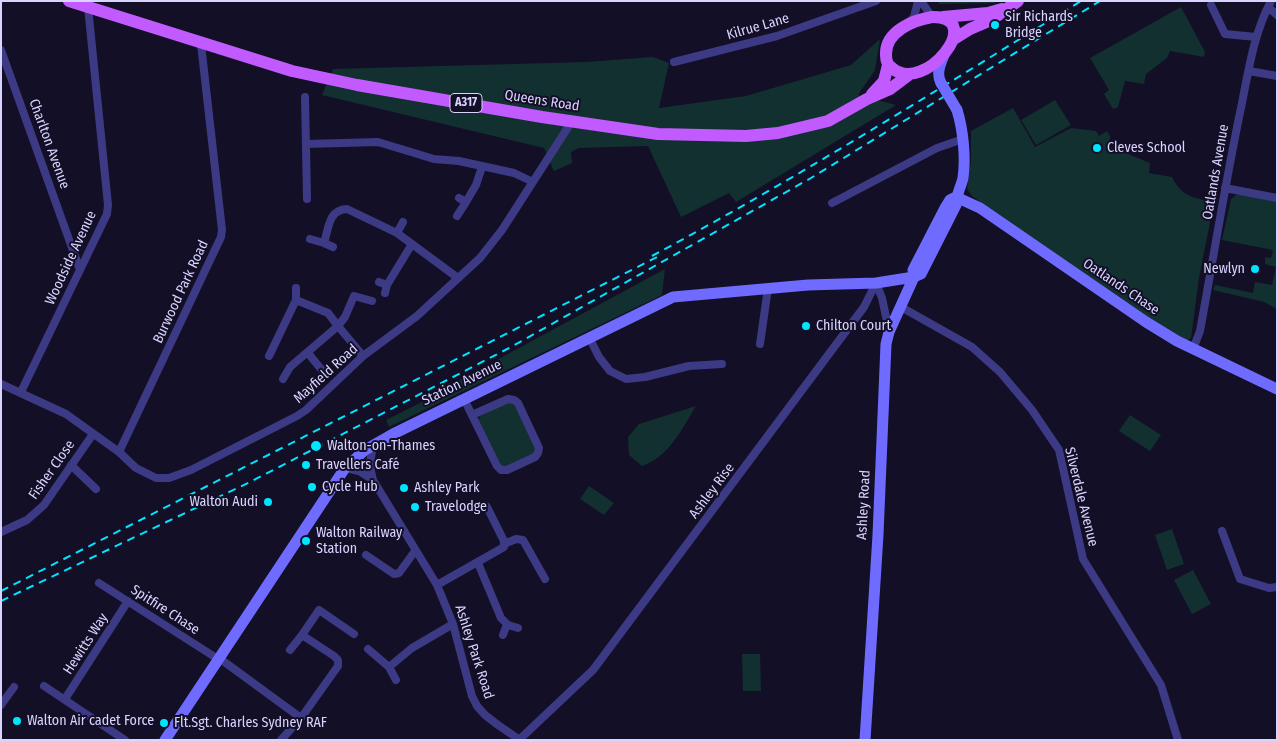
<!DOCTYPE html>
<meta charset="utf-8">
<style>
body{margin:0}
#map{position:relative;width:1278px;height:741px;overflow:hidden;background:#130f26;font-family:"Fira Sans Condensed",sans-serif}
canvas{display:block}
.frame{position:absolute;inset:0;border:2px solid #d9d4ff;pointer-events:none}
</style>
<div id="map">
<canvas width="1278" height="741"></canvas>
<div class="frame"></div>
</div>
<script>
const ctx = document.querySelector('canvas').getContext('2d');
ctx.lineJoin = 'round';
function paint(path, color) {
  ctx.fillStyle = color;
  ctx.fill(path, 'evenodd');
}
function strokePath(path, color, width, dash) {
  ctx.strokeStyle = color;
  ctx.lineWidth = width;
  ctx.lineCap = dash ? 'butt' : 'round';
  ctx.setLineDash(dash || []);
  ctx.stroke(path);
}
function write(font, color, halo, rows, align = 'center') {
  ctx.font = font + ' "Fira Sans Condensed",sans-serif';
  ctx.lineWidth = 4;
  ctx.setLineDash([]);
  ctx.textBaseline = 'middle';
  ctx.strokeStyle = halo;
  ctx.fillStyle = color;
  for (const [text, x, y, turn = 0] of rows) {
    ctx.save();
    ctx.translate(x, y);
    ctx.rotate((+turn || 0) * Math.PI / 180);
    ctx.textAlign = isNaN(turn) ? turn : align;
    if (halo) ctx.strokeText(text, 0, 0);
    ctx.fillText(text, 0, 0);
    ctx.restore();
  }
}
const green = new Path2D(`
 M938,1H997L995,3L939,4Z
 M1181,7L1205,52L1204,57L1170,51L1167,58L1146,74L1144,84L1125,81L1118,107L1113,109L1104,94L1109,90L1090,58Z
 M880,39L875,70L858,95L896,105L736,202L729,193L681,217L648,146L579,148L571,152L572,163L554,171L544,148L322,95L333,69L586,62L653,57L669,63L659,108L746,96L851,65Z
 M1055,100L1071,125L1036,145L1021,120Z
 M1013,108L1035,147L1071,128L1096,131L1099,136L1107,131L1110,136L1109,146L1150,163L1149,173L1172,177C1182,197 1194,198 1214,202L1199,278L1191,338L1187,341L1126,306L972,196L967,189L971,161V131Z
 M1242,194L1277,202V309L1264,302L1213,290L1215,285L1253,293L1255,282L1272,285L1276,267L1265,264V257L1271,258L1273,250L1222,240L1231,199L1236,195Z
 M665,269L662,295L389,427L386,420L432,397V395Z
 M508,401L514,403L536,449L535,454L505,467H502L480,427L478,420L480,416Z
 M696,406C682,429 669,457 642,466L629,455L628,437L639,424Z
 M1130,415L1161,435L1150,451L1119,431Z
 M589,486L614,503L604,515L580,499Z
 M1172,529L1184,564L1167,570L1155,535Z
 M1193,570L1211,604L1192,614L1174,580Z
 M742,654H760L761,691H743Z`);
const street = new Path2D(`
 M921,1L932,17
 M1211,5L1225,34L1256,37
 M1268,7L1277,15
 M909,22L914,17L918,1
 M1,50L80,270
 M674,62L777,36L876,1
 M1249,71L1277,76
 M305,97L307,199
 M306,144L378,142L434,159L459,161L514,173L533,182
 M1225,188L1277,198
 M466,202L476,185L482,167
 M832,203L937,148L963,139
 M457,216L466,202L459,198
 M397,233L403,222
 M310,239L324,243
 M333,247L324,243C329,228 328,210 347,209L397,233L412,244
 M379,282L387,285L385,293
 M876,283L882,298L889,331
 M387,285L412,244L458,278
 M901,307L972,347L1000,372L1032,410L1059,450L1083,559L1161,685L1178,740
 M589,337L599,357L610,371L626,379L645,377L689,366L722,364
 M760,344L768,288
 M1193,349L1200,331C1214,255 1226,178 1242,103C1249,68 1254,33 1271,1
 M308,353L325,374
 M269,356L296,300V288
 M363,356L338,326L345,317L354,296L372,301
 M283,379L290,367L338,326L328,313L296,300
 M1,384L66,414L119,452L136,468L156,478H169L191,470L297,416L306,410L363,356L417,316L480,258L502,230L572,121
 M21,392L107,214L108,205L88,7
 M464,399L497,466L501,470H507L535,457L538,453L539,448L518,403L514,400L508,399L472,415
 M374,444C370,457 369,467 373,480L437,585L453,624L472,696L477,706L485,715L498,725L520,740
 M119,452L221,237L222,230L201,44
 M71,465L96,489
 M345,468L359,471L373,480
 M1222,531L1240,579L1269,588L1277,587
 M1,532L27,520L44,505L93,434
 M504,544L516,539L523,540L545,579
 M366,555L394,574L399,573L415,551
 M478,563L501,618L508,625L518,628
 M99,583L218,659
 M437,585L504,547V541L487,507
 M503,635L507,624
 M368,649L389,667L396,680
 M290,650L302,635
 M219,658L301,718
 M389,667L412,648L453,624
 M44,686L125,740
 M65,699L128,601
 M1,705L14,687
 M281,740L301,718L338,666V660L334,656L302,635L319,610L354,634
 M519,740L593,670L864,307L876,283`);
const secondary = new Path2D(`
 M941,83C936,74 940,65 944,55
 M956,197L980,208L1146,322L1177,341L1277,389
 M165,740L345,468L365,450L393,434L673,297L808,285L876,283L914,277L921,274L956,205C956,195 961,187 963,178C966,158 963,129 957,110
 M865,740L878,535L886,344L889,332L914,277L913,270L945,208L950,200L956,197`);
const primary = new Path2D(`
 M69,1L292,71L357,85L542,117L658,134L746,136L778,133L828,121L867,99L890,89L910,74
 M932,17C988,16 924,96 892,68C887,65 886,60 886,55C885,31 914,20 932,17Z
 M943,17L988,13L1002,9
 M954,39L970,29L991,20L1018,1
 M872,94L884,81L888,65`);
const rail = new Path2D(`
 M652,256C799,177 939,89 1081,1
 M1,591L661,255
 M1,601L250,482L511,347L811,178L1100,1`);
const secondaryBridge = new Path2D(`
 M941,83L957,110`);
const markers = [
 [995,25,5,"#00e5ff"],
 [1097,148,5,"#00e5ff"],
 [1255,269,5,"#00e5ff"],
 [806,326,5,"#00e5ff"],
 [316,446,6,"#00e5ff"],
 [306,465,5,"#00e5ff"],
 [312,487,5,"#00e5ff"],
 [404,488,5,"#00e5ff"],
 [268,502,5,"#00e5ff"],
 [415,507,5,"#00e5ff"],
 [306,541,5,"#00e5ff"],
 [17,721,5,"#00e5ff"],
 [164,723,5,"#00e5ff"]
];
const shields = [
 [466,103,32]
];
const shieldNames = [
 ["A317",466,103]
];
const poiNames = [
 ["Sir Richards",1005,17],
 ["Bridge",1005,33],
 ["Cleves School",1107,148],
 ["Newlyn",1245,269,"right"],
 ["Chilton Court",816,326],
 ["Walton-on-Thames",327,446],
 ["Travellers Café",316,465],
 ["Cycle Hub",322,487],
 ["Ashley Park",414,488],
 ["Walton Audi",258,502,"right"],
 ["Travelodge",425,507],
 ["Walton Railway",316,533],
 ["Station",316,549],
 ["Walton Air cadet Force",27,721],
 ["Flt.Sgt. Charles Sydney RAF",174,723]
];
const streetNames = [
 ["Kilrue Lane",758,27,-16],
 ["Queens Road",542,101,9],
 ["Charlton Avenue",49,144,70],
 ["Oatlands Avenue",1216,172,-80],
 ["Woodside Avenue",71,258,-65],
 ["Oatlands Chase",1121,287,34],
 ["Burwood Park Road",181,292,-65],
 ["Mayfield Road",326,374,-42],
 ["Station Avenue",462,383,-26],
 ["Fisher Close",52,470,-55],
 ["Ashley Rise",712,491,-53],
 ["Silverdale Avenue",1081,497,76],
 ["Ashley Road",864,505,-87],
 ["Spitfire Chase",165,610,33],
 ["Hewitts Way",86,644,-57],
 ["Ashley Park Road",474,652,72]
];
paint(green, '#12302f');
strokePath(street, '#3d3a85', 8);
strokePath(secondary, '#6f6bff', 11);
strokePath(primary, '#c25bff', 12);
strokePath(rail, '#00e5ff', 2, [8, 6]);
strokePath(secondaryBridge, '#6f6bff', 11);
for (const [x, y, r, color] of markers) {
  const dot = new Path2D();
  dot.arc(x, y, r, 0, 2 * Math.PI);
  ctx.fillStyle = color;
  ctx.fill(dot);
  strokePath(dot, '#130f26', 2);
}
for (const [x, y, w] of shields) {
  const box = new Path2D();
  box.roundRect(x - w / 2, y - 9.5, w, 19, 4);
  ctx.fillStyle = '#130f26';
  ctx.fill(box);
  strokePath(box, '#d9d4ff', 1);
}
write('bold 12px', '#d9d4ff', null, shieldNames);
write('14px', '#d9d4ff', '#130f26', poiNames, 'left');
write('14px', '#d9d4ff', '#130f26', streetNames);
</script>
